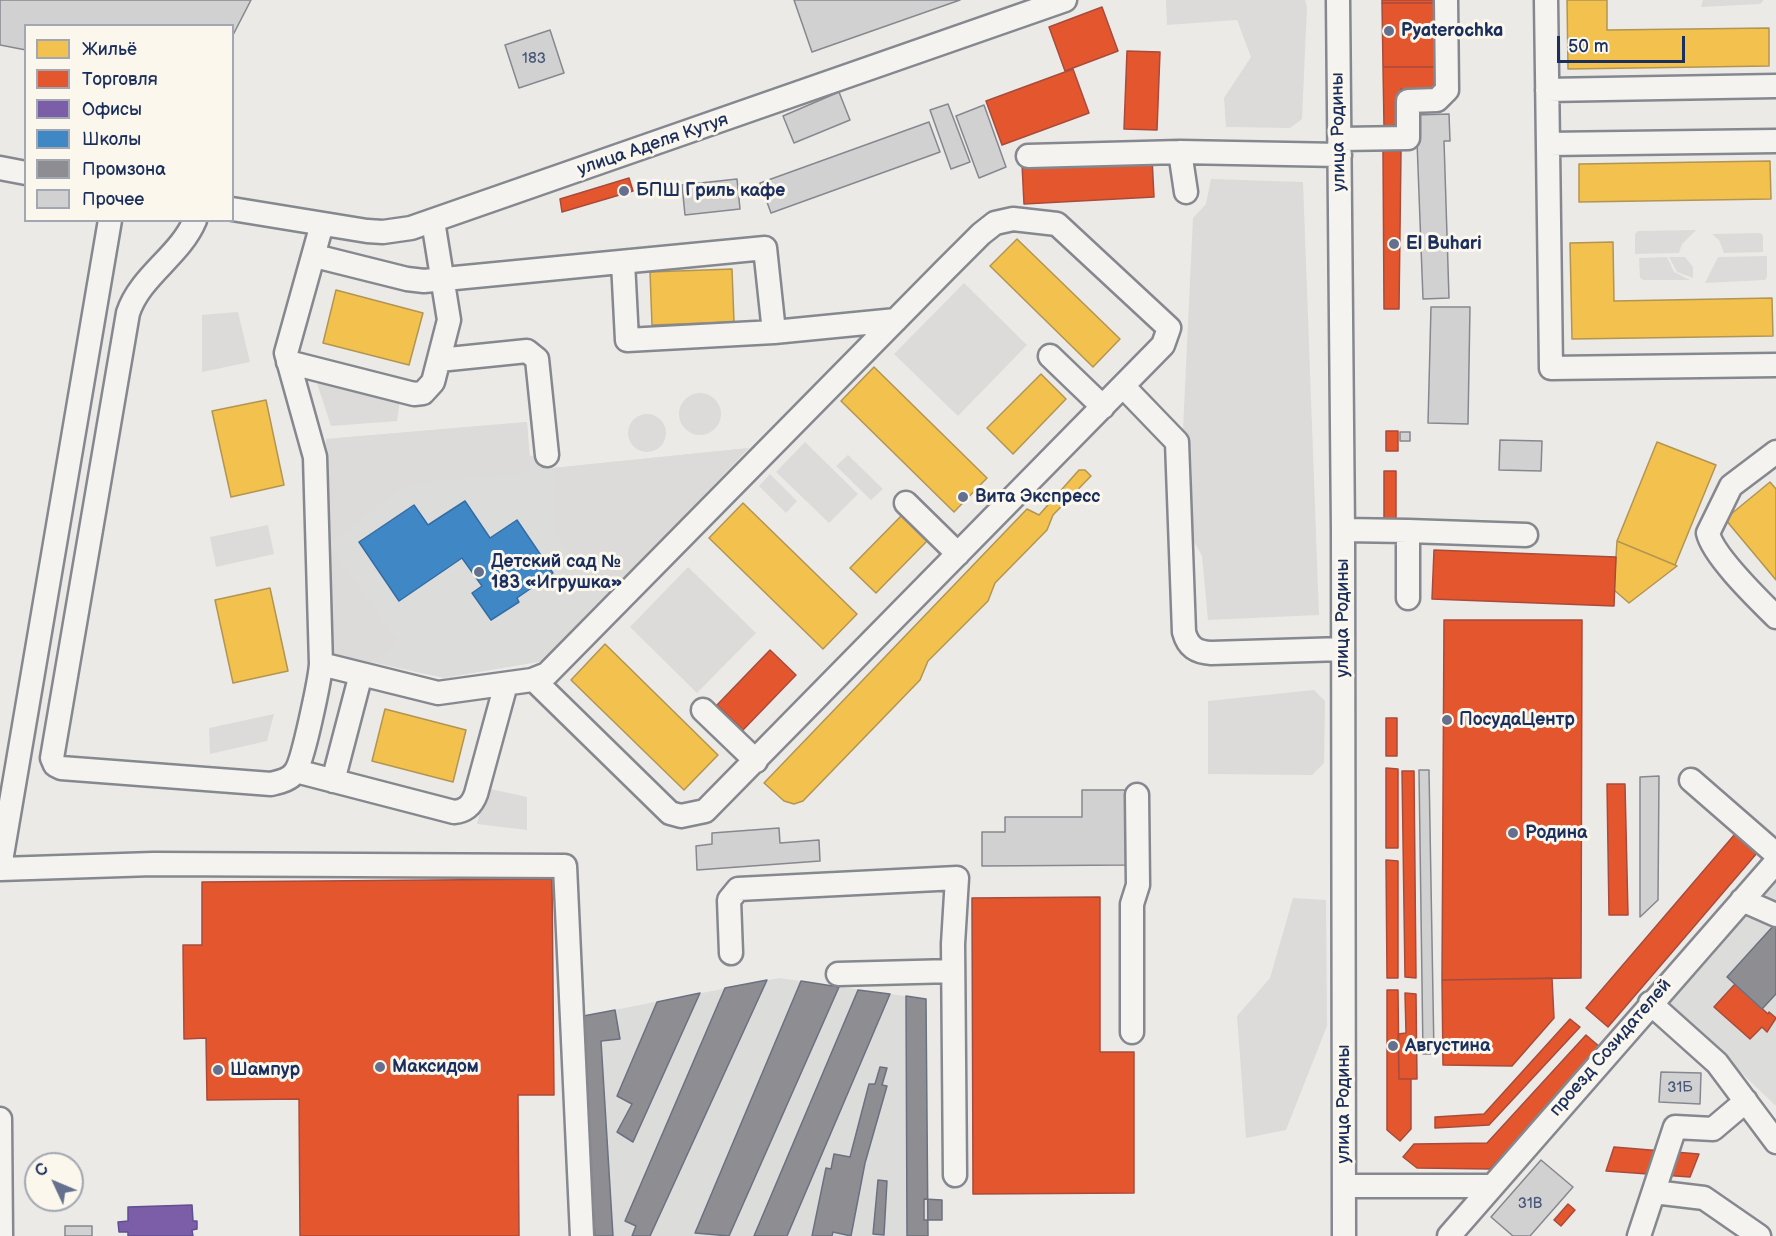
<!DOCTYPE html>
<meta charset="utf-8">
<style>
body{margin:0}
#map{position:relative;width:1776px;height:1236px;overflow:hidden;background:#eceae6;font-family:"Balsamiq Sans",sans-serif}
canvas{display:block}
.legend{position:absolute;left:24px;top:24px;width:210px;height:198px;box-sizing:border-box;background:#fbf7ec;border:2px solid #a1a7b3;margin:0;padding:8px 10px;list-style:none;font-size:18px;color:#1b2f5e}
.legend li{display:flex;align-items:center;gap:12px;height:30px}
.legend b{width:30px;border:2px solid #a1a7b3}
.north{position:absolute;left:24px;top:1152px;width:60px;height:60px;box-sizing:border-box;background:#fbf7ec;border:2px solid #a1a7b3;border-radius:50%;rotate:314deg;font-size:16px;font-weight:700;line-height:24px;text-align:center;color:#1b2f5e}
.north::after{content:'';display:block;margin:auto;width:21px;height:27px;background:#64708e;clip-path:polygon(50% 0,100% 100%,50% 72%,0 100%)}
.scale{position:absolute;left:1557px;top:36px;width:128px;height:27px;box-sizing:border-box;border:3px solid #1b2f5e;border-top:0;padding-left:8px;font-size:18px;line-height:21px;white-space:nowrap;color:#1b2f5e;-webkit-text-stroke:4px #fbf7ec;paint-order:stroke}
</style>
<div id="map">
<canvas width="1776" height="1236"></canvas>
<ul class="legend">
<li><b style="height:16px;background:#f2c14e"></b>Жильё</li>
<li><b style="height:16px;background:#e4572e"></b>Торговля</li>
<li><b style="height:16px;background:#7b5ea7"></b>Офисы</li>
<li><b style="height:16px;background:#3f88c5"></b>Школы</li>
<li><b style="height:16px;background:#8d8d92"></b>Промзона</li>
<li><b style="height:16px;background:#d2d1d1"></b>Прочее</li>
</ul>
<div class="north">С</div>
<div class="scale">50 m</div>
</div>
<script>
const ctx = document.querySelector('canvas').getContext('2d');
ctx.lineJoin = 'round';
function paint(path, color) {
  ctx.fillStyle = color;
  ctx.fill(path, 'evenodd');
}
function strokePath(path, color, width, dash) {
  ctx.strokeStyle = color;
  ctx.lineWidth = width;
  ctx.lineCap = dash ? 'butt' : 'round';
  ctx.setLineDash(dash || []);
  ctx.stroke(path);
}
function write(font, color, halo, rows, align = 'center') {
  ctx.font = font + ' "Balsamiq Sans",sans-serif';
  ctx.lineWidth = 6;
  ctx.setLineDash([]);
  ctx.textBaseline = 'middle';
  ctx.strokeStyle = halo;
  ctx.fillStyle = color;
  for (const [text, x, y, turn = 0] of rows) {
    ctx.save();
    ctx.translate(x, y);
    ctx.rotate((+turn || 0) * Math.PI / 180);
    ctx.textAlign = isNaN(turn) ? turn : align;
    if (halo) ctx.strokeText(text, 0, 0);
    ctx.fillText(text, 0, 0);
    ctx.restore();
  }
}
const built = new Path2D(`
 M527,422L529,456L551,455L553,468L749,448L544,661L444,678L329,653L326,439Z
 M1776,880V1106L1663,998Z
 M779,978L926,999L928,1236H595L578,1017Z`);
const green = new Path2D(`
 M1166,0H1305L1307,7L1302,119L1290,128L1226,127L1224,98L1251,57L1237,20L1167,25Z
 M1703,0H1763V1L1760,4L1701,7Z
 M1211,179L1303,182L1319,615L1208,620L1202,556L1193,540L1191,449L1183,429L1193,218L1206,204Z
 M1696,230L1682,244L1679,253L1635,254V234L1638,231Z
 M1760,233L1763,235V252L1724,253L1719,240L1712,234Z
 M1767,256V277L1765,280L1705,283L1718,257Z
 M1667,257L1674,272L1690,280H1643L1640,278L1639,258Z
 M1669,257H1685L1693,267V278L1677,272Z
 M964,283L1027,345L958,416L894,354Z
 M238,312L250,362L202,372V315Z
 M316,380L400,400L397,421L331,426Z
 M679 414a21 21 0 1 1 42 0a21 21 0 1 1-42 0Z
 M628 433a19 19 0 1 1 38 0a19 19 0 1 1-38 0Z
 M527,422L531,472L407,484L328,544L398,642L371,662L329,653L326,439Z
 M805,442L858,494L829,523L776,472Z
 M749,448L603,600L555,533L553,468Z
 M848,455L883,489L871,500L836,466Z
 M770,474L797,501L786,513L759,486Z
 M268,525L274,554L216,567L210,537Z
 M688,567L756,633L697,693L630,627Z
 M1314,690L1325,701L1324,763L1312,775L1208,774V701Z
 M274,714L267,741L210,754L209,728Z
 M486,788L527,797V830L477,824Z
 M1293,898L1326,900L1327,1026L1286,1130L1246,1138L1237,1016L1270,978Z`);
const homes = new Path2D(`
 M1567,0H1607V30L1769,28V66L1568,69Z
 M1770,161L1771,199L1579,202V164Z
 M1017,239L1120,339L1093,367L990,266Z
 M1613,242L1614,301L1772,298L1773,336L1572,339L1570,243Z
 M732,269L734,322L652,325L650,272Z
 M336,290L423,313L409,365L323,343Z
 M874,367L987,478L954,512L841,401Z
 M1041,374L1066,399L1013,454L987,428Z
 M266,400L284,485L231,497L212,411Z
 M1657,442L1716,465L1675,565L1617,541Z
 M1079,470H1085L1091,476L1053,515L1047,530L995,583L988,601L928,661L920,680L803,801L794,804L784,801L764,783L1027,509L1039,515Z
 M1770,482L1776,489V580L1725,519Z
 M743,503L857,614L823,649L709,538Z
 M904,513L929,539L876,593L850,568Z
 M1617,541L1675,565L1677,566L1629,603L1614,590Z
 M270,588L288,671L233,683L215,600Z
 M605,644L718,755L684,790L571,680Z
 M385,709L466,730L453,782L372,761Z`);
const shops = new Path2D(`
 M1382,0H1439V3H1382Z
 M1382,3H1439L1440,67H1383Z
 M1102,7L1118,51L1065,71L1049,27Z
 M1127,51L1160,52L1157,130L1124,129Z
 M1383,67H1440L1439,79L1431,89H1401L1402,125L1384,126Z
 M1073,69L1089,113L1002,145L986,101Z
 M1383,151H1401L1399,309H1384Z
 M1152,158L1154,197L1024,204L1022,164Z
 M629,178L633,191L562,212L560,199Z
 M1386,431H1398V451H1386Z
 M1384,471H1396V519H1384Z
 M1434,550L1616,557L1614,606L1432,599Z
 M1444,620H1582L1581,978L1442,980Z
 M770,650L796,675L743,730L717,705Z
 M1386,718H1397V756H1386Z
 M1386,768L1398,769V848H1386Z
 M1402,771H1414L1416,978L1405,977Z
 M1607,784H1625L1628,915H1609Z
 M1735,834L1757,853L1608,1027L1586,1008Z
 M1386,860L1398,861V978H1387Z
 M552,879L554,1095H518L519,1236H300L299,1099L207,1100L206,1038L184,1039L183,945H202V882Z
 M1100,897V1052H1134V1193L973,1194L972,898Z
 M1552,978L1554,1018L1512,1066L1443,1065L1442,980Z
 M1735,984L1768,1014L1769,1012L1776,1018L1767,1032L1762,1027L1750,1039L1714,1007Z
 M1387,990H1398L1399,1079H1411V1129L1400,1141L1387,1130Z
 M1405,993L1416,994L1417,1079H1399L1398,1034L1406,1033Z
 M1570,1019L1580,1027L1489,1125L1435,1128V1117L1484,1114Z
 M1586,1035L1601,1048L1490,1169L1417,1168L1403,1157L1414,1144L1487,1143Z
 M1614,1147L1699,1154L1690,1177L1606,1171Z
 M1568,1204L1575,1210L1561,1226L1554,1220Z`);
const offices = new Path2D(`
 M192,1205L193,1221H197V1229L192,1230L193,1236H128V1232H119L118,1222L128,1221V1207Z`);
const schools = new Path2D(`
 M465,501L490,538L517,520L553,573L517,598L519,602L491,620L472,593L482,586L462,558L399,601L359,542L414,505L428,525Z`);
const industry = new Path2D(`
 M1776,923V994L1762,1009L1727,977Z
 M767,980L650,1236H632L636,1226L625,1221L725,988Z
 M801,981L839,987L729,1236L695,1233Z
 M858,990L890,994L787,1236H754Z
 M700,993L633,1142L617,1132L632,1104L617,1096L657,1002Z
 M906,996L926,999L928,1236H907Z
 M615,1010L620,1039L601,1041L613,1236H595L578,1017Z
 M880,1067L887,1068L882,1085L887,1086L865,1163L851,1236L833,1232L832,1236H812L826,1168L831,1169L834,1154L850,1157L869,1084H875Z
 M878,1180L887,1181L884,1235L873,1234Z
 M924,1199L942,1200V1220H924Z`);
const building = new Path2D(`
 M0,0H251L232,37V26H26V50L0,45Z
 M794,0H960L812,52Z
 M550,30L564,73L519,88L505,45Z
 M839,92L850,120L794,143L783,116Z
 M948,104L970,162L951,169L930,110Z
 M984,105L1006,167L979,178L956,116Z
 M1449,114L1450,141H1444L1449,298L1423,299L1416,115Z
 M929,122L940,152L771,213L760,183Z
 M737,179L740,209L685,215L682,185Z
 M1431,307H1470L1468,424L1428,423Z
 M1400,432H1410V441H1400Z
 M1500,440L1542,441L1541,471L1499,470Z
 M1419,770H1429L1434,1054H1423Z
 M1659,776L1658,900L1640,917V777Z
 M1082,790H1128V865L982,866V832H1005V817H1082Z
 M779,828L780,843L819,840L820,861L697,870L696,846L712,844V833Z
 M1661,1072L1701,1073L1700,1104L1659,1102Z
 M1541,1160L1573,1187L1530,1236H1513L1491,1217Z
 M65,1226H92V1236H65Z`);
const minor = new Path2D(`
 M1338,0L1343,530L1344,1236
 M1546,0L1551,368L1776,365
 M1547,90L1776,86
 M1340,139L1408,138V101L1437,100L1447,90L1446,0
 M1548,144L1776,141
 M1180,152L1186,192
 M1028,156L1180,152L1340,155
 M0,168L26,173
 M232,209L367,231L383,232L411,228L1065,0
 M195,220C180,256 140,276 128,313L52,758L55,765L61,768L271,784C279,782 290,780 295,772C303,762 320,679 321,664L315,457L286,353L322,224
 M315,256L407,279L424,281L765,248L774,332
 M623,262L627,340L774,332L896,320
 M1050,356L1103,407
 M439,360L527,351L537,359L547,455
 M288,362L414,394L423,393L433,382L449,320L433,221
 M1123,386L1177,442L1184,632C1188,647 1196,652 1211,653L1343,649
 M1776,452L1731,486L1708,533C1713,556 1759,600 1776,617
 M906,503L958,554
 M1343,530L1408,531V598
 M1408,531L1526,535
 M321,664L438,693L532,680L547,674L944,271L981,234L995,223L1013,219L1057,224L1169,328L1163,345L705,811L681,816L670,813L534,680
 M703,710L756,761
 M296,771L454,812C466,811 472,805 476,794L506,684
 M1691,780L1776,854
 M333,781L361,674
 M0,867L110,220
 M0,869L153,864L565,866L582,1236
 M1742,900L1776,915
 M731,953L729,900L738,889L957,878L953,944L955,1175
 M838,974L953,971
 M1650,1003L1717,1063L1776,1142
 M1132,1032V904L1138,885L1137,795
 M0,1119L1,1236
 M1344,1186H1492
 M1654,1192L1704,1198L1759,1236
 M1449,1236L1776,862
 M1639,1236L1675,1127L1713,1129L1746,1101`);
const markers = [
 [1389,31,6,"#64708e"],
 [624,191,6,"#64708e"],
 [1394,244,6,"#64708e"],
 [963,497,6,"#64708e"],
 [479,572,6,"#64708e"],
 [1447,720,6,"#64708e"],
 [1513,833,6,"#64708e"],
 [1393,1046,6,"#64708e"],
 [380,1067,6,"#64708e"],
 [218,1070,6,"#64708e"]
];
const numberNames = [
 ["183",534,59],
 ["31Б",1680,1088],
 ["31В",1530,1204]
];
const poiNames = [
 ["Pyaterochka",1401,31],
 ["БПШ Гриль кафе",636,191],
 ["El Buhari",1406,244],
 ["Вита Экспресс",975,497],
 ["Детский сад №",491,562],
 ["183 «Игрушка»",491,583],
 ["ПосудаЦентр",1459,720],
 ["Родина",1525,833],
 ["Августина",1405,1046],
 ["Максидом",392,1067],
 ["Шампур",230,1070]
];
const streetNames = [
 ["улица Родины",1339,132,-91],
 ["улица Аделя Кутуя",653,145,-19],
 ["улица Родины",1343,618,-90],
 ["проезд Созидателей",1611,1048,-49],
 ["улица Родины",1344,1104,-90]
];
paint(built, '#dcdcda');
paint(green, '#dcdbd9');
paint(homes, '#f2c14e');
strokePath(homes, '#b29553', 1.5);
paint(shops, '#e4572e');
strokePath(shops, '#a84b3c', 1.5);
paint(offices, '#7b5ea7');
strokePath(offices, '#5e5091', 1.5);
paint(schools, '#3f88c5');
strokePath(schools, '#346da6', 1.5);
paint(industry, '#8d8d92');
strokePath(industry, '#6b7182', 1.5);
paint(building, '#d2d1d1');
strokePath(building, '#85888f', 1.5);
strokePath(minor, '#85888f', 27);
strokePath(minor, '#f4f3ef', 22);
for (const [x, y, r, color] of markers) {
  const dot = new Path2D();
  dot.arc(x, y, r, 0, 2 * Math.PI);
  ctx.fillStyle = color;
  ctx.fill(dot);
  strokePath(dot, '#fbf7ec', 2);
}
write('15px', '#49587b', null, numberNames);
write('bold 18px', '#1b2f5e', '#fbf7ec', poiNames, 'left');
write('18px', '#1b2f5e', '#fbf7ec', streetNames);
</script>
